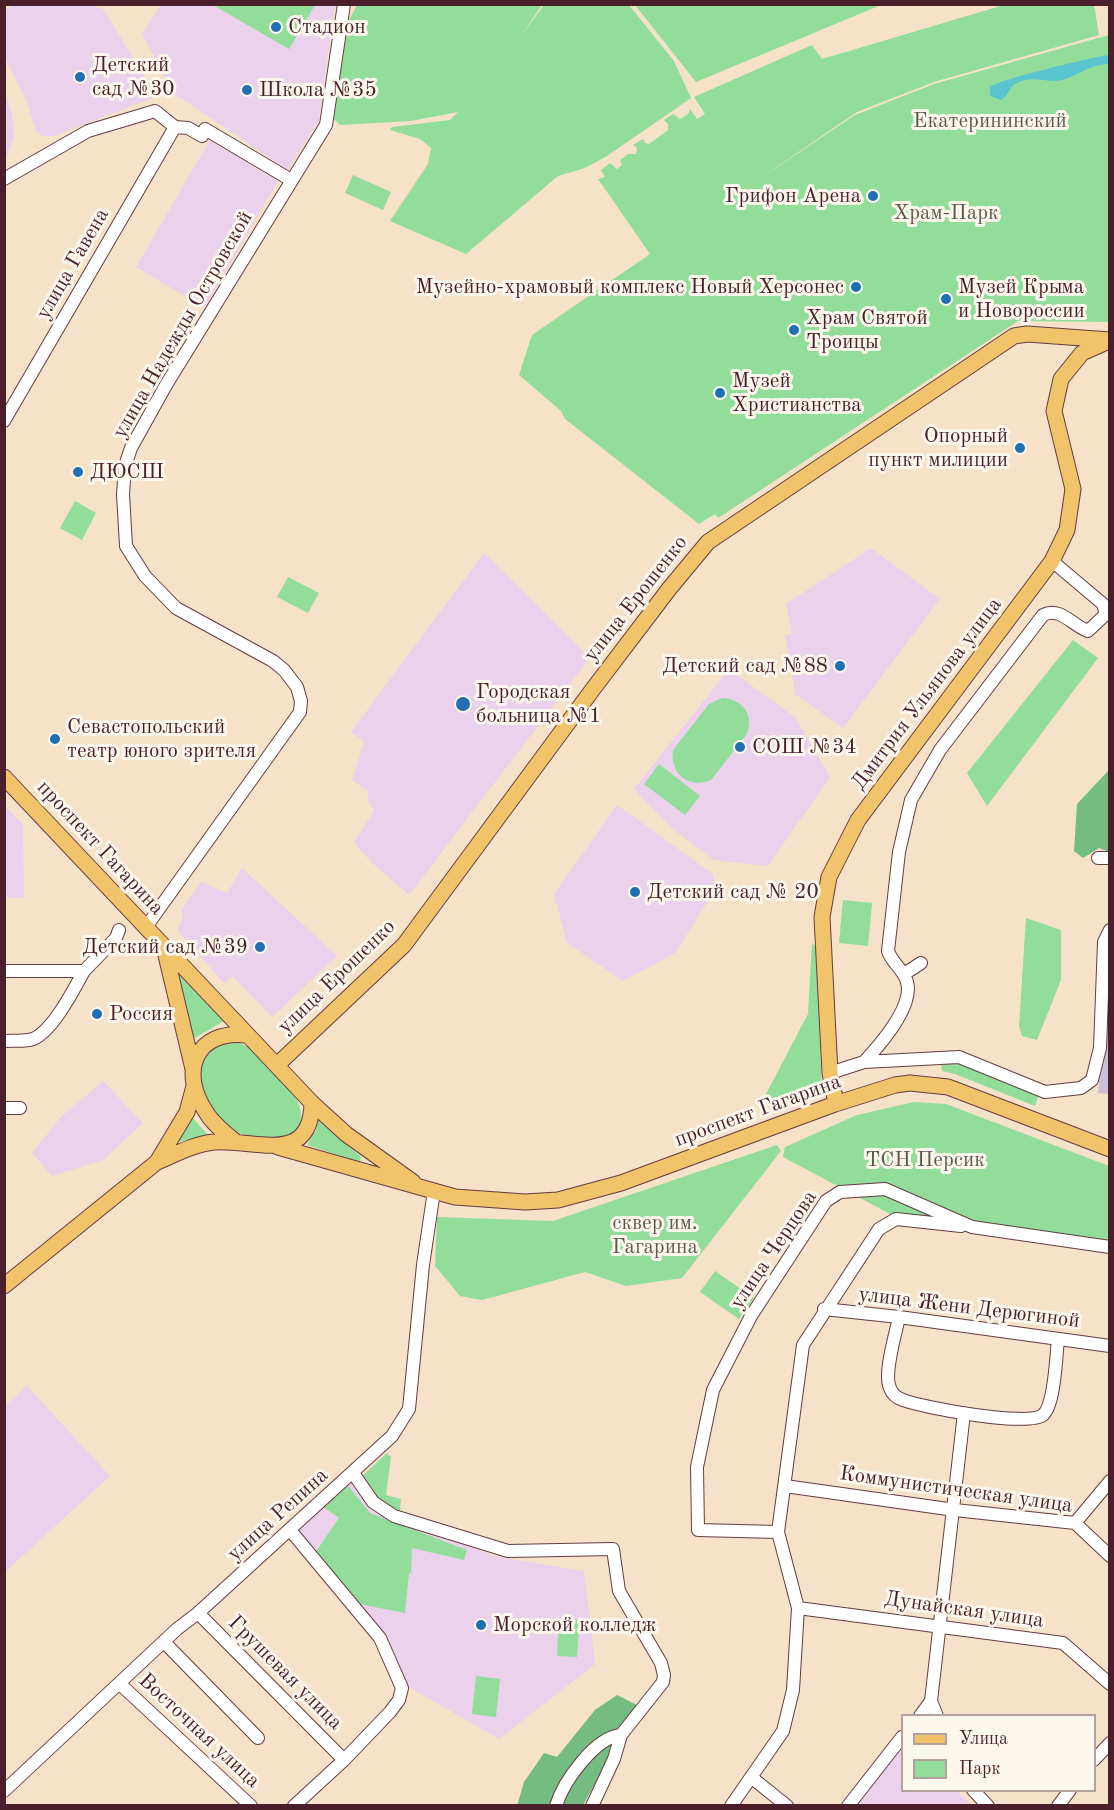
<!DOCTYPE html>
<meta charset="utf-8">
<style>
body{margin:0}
#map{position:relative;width:1114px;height:1810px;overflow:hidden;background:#f5e2c8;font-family:"Old Standard TT",serif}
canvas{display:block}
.frame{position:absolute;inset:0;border:6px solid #4a1f2b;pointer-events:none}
.legend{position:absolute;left:901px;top:1714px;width:195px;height:78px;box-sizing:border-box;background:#fbf7ec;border:2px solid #b4a19f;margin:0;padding:8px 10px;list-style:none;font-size:18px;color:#4a1f2b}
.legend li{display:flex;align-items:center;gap:12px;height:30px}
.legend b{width:30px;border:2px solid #b4a19f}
</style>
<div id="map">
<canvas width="1114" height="1810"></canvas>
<div class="frame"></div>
<ul class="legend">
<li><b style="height:8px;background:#f1c36a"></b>Улица</li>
<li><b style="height:16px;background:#91dd99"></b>Парк</li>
</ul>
</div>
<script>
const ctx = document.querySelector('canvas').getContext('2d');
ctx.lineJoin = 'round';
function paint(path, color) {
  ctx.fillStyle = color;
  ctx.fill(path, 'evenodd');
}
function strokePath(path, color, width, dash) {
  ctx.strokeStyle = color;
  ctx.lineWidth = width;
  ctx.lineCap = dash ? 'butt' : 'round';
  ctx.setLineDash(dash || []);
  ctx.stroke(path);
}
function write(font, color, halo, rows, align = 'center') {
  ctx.font = font + ' "Old Standard TT",serif';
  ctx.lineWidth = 6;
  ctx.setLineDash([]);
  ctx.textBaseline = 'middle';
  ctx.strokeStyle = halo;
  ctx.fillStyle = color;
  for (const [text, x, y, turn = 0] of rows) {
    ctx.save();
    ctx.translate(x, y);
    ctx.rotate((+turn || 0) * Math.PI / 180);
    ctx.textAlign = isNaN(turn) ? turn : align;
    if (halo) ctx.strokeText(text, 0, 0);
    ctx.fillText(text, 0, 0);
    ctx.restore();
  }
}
const built = new Path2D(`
 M13,5H91L103,9L157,96L54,136H42L36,131L25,97L5,58V10Z
 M161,5H335L319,120L288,170L173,93L142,34Z
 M5,91L12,115L14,137L5,160Z
 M210,140L278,181L205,308L136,267Z
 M871,548L940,599L843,728L796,695L785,636L792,634L786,604Z
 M484,553L590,658L409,895L371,862L354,842L374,811L367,798L369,792L352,780L364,742L351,732Z
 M729,669L796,718L830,777L768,866L714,860L674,830L634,789Z
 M4,805L23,824L24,898L5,897Z
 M617,805L713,874L715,890L675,953L623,981L567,943L554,894Z
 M242,868L337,956L272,1017L233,976L224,983L177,930L183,919L182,909L201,882L227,893Z
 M103,1081L143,1123L103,1160L52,1176L32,1153L61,1117Z
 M27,1386L110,1476L5,1572V1406Z
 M350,1482L374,1511L494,1556L584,1571L595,1664L499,1739L400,1682L389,1646L294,1531Z
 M902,1741V1790L957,1791L971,1805L851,1806Z`);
const industrial = new Path2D(`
 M1109,988V1094L1098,1093Z`);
const green = new Path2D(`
 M213,5H315L289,49Z
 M357,5H542L521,36L544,5H629L674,61L691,98L607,156L585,168L558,176L466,254L390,221L428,164L431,148L420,139L390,130L392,127L450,120L458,112L411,121L340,125L333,118L348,22Z
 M635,5H881L696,82Z
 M1004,5H1094L1099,35L934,82L857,112L749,186L855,115L934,84L1109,35V322L1018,321L718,518L715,514L699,524L565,419L561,411L519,375L532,335L650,254L598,179L605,177L601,170L610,163L617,169L622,165L620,160L628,154H636L637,148L633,145L643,139L645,143L649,144L668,130V124L664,120L673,114L680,119L689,113L690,109L697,119L705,114L694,97L812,45L822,59Z
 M353,175L391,192L383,210L345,193Z
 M75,501L96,513L82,540L60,528Z
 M288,577L319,593L308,613L277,597Z
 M1073,640L1098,658L987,806L967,773Z
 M722,698C743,699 754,715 747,734L711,780C688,789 670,774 673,750L709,704Z
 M659,764L700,796L685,815L644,784Z
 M843,900L872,903L868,946L839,943Z
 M1026,918L1061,930V980L1037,1040L1022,1036L1019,1026Z
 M812,943L816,947L822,1090L775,1102L766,1094L808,1014Z
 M177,972L224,1021L193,1039Z
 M226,1042L240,1043L249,1048C270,1069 317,1101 296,1133C282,1137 266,1141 250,1137C212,1127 174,1059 226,1042Z
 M941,1064H962L1039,1094L1035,1106L955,1074L942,1071Z
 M914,1102L946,1104L1109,1166V1242L890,1214L783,1157L785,1147L857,1115Z
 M190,1115L208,1135L174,1143Z
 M318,1120L361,1157L360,1162L307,1145L316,1131Z
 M777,1145L781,1151L682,1278L626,1286L585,1272L482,1300L460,1296L435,1266L437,1217L553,1221Z
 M715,1271L754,1298L739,1319L700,1292Z
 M387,1453L391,1457L386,1495L401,1499L400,1511L394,1512L375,1498L361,1477Z
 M348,1486L370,1513L467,1550L464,1560L412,1548L411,1574L409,1573L405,1613L359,1604L315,1553L339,1518L323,1507Z
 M559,1618L580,1619L577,1657L557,1656Z
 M476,1676L500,1679L496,1717L472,1714Z`);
const forest = new Path2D(`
 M1109,770V852L1099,848L1083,858L1074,851L1077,804Z
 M617,1695L639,1706L583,1805L517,1806L524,1782L544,1753L557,1757L595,1710Z`);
const water = new Path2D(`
 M1109,55V64C1088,64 1073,80 1055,81C1042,81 1029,76 1017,83C1009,86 1009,96 1001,100L990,96V87C994,81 1096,56 1109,55Z`);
const minor = new Path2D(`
 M4,179L88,131L155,111L175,127L188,128L202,136L205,129L291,180
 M4,421L175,127
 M1098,858H1110
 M146,927L300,712L301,701L297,687L284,670L273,661L176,608L145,576L126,546L123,494L125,466L131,448L166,385L326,125L344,4
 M4,971H84L116,938L119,930
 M904,974L921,963
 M4,1041C14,1040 24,1042 33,1039C53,1031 74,989 84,971
 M864,1062C880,1045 914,1006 907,982C904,970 892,963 888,951L899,852L911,800L940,750L1043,615C1060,606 1073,626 1088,631L1106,614L1103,604L1052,561
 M830,1073L864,1062L959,1057L1045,1092L1081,1088L1092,1080L1100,1048L1104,942L1110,930
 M4,1108H20
 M824,1309L899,1317L1110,1346
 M899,1317C896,1333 883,1374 890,1388C892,1394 897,1398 903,1400C924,1408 1028,1427 1043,1415C1055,1404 1056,1357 1058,1339
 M353,1473L373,1502L394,1516L508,1551L613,1549L619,1591L661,1663L664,1675L663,1682L621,1735L614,1759L592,1806
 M785,1486L955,1510L1075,1523L1110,1556
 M1075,1523L1110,1481
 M290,1530L380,1638L402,1688L399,1700L390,1712L344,1760L294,1806
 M778,1532L698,1530L697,1467L713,1390L751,1316L826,1201L840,1192L885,1189L972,1227L1110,1247
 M798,1608L1063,1643L1110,1684
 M198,1613L344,1760
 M165,1643L258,1738
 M120,1684L251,1806
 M931,1701L937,1716
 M920,1716L931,1701L964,1413
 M1094,1760L1110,1743
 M751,1777L787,1806
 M973,1790L988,1806
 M4,1791L177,1629L198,1613L392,1436L409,1409L423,1265L434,1191
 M556,1806C563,1782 595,1737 621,1735
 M731,1806L783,1731L793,1690L798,1608L778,1532L803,1345L879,1229L896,1219L961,1226
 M848,1806L902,1737
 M1058,1806L1070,1790`);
const major = new Path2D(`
 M4,777L312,1103L346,1134L413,1182
 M164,947L193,1069
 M277,1065L404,945L593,689L669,589L708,542L1014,336L1027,334L1110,340
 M836,1103L830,1073L822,917L829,877L858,820L1052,561L1067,530L1073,489L1054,411L1061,379L1082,353L1109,341
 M236,1142C225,1133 213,1124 206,1112C179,1072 195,1030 246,1035
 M278,1147L455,1197L525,1202L558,1200L621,1183L835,1104L895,1085L910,1083L948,1087L1110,1149
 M157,1162C176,1154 194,1144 214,1142C255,1139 311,1166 312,1103
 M4,1286L157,1162L187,1112L194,1086`);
const markers = [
 [276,27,6,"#1f6fb2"],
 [80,77,6,"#1f6fb2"],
 [247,90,6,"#1f6fb2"],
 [873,196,6,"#1f6fb2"],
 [856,287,6,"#1f6fb2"],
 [946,299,6,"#1f6fb2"],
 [794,330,6,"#1f6fb2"],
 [720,393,6,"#1f6fb2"],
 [1020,448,6,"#1f6fb2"],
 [78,472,6,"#1f6fb2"],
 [840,666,6,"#1f6fb2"],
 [463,704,8,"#1f6fb2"],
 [55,739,6,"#1f6fb2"],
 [740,747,6,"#1f6fb2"],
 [635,892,6,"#1f6fb2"],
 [260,947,6,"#1f6fb2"],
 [97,1014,6,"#1f6fb2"],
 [481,1625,6,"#1f6fb2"]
];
const poiNames = [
 ["Стадион",288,27],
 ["Детский",92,65],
 ["сад №30",92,89],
 ["Школа №35",259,90],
 ["Грифон Арена",861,196,"right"],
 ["Музейно-храмовый комплекс Новый Херсонес",844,287,"right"],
 ["Музей Крыма",958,287],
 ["и Новороссии",958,311],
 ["Храм Святой",806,318],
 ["Троицы",806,342],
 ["Музей",732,381],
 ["Христианства",732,405],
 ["Опорный",1008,436,"right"],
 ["пункт милиции",1008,460,"right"],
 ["ДЮСШ",90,472],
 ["Детский сад №88",828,666,"right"],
 ["Городская",476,692],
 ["больница №1",476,716],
 ["Севастопольский",67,727],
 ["театр юного зрителя",67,751],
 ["СОШ №34",752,747],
 ["Детский сад № 20",647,892],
 ["Детский сад №39",248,947,"right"],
 ["Россия",109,1014],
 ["Морской колледж",493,1625]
];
const parkNames = [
 ["Екатерининский",990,121],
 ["Храм-Парк",946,213],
 ["ТСН Персик",925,1160],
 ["сквер им.",655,1223],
 ["Гагарина",655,1247]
];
const streetNames = [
 ["улица Гавена",73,264,-60],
 ["улица Надежды Островской",183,325,-60],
 ["улица Ерошенко",636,599,-52],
 ["Дмитрия Ульянова улица",927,694,-53],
 ["проспект Гагарина",100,848,47],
 ["улица Ерошенко",337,977,-44],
 ["проспект Гагарина",758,1111,-20],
 ["улица Черцова",774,1250,-56],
 ["улица Жени Дерюгиной",969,1308,7],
 ["Коммунистическая улица",956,1490,8],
 ["улица Репина",278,1515,-42],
 ["Дунайская улица",964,1610,8],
 ["Грушевая улица",285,1673,45],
 ["Восточная улица",199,1731,43]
];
paint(built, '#ebd1eb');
paint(industrial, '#cbbfd5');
paint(green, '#91dd99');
paint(forest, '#74bc81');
paint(water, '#58c5cf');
strokePath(minor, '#643c43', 14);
strokePath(major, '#643c43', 17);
strokePath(minor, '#fff', 12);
strokePath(major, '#f1c36a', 15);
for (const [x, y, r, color] of markers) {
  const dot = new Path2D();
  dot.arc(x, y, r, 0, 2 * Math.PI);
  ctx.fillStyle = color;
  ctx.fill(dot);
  strokePath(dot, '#fbf7ec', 2);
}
write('21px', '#4a1f2b', '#fbf7ec', poiNames, 'left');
write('21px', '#5f584c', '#fbf7ec', parkNames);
write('21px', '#4a1f2b', '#fbf7ec', streetNames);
</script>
